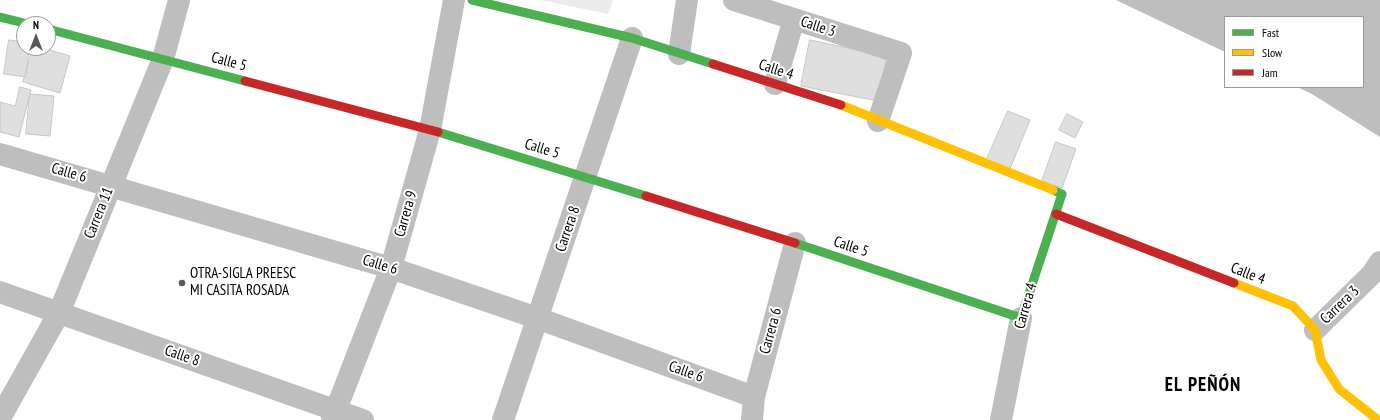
<!DOCTYPE html>
<meta charset="utf-8">
<style>
body{margin:0}
#map{position:relative;width:1380px;height:420px;overflow:hidden;background:#fff;font-family:"PT Sans Narrow",sans-serif}
canvas{display:block}
.legend{position:absolute;left:1224px;top:16px;width:140px;height:72px;box-sizing:border-box;background:#fff;border:1px solid #999;margin:0;padding:5px 7px;list-style:none;font-size:12px;color:#000}
.legend li{display:flex;align-items:center;gap:8px;height:20px}
.legend b{width:20px;border:1px solid #999}
.north{position:absolute;left:16px;top:16px;width:40px;height:40px;box-sizing:border-box;background:#fff;border:1px solid #999;border-radius:50%;rotate:0deg;font-size:11px;font-weight:700;line-height:16px;text-align:center;color:#000}
.north::after{content:'';display:block;margin:auto;width:14px;height:18px;background:#595959;clip-path:polygon(50% 0,100% 100%,50% 72%,0 100%)}
</style>
<div id="map">
<canvas width="1380" height="420"></canvas>
<ul class="legend">
<li><b style="height:5px;background:#4caf50"></b>Fast</li>
<li><b style="height:5px;background:#ffc107"></b>Slow</li>
<li><b style="height:5px;background:#c62828"></b>Jam</li>
</ul>
<div class="north">N</div>
</div>
<script>
const ctx = document.querySelector('canvas').getContext('2d');
ctx.lineJoin = 'round';
function paint(path, color) {
  ctx.fillStyle = color;
  ctx.fill(path, 'evenodd');
}
function strokePath(path, color, width, dash) {
  ctx.strokeStyle = color;
  ctx.lineWidth = width;
  ctx.lineCap = dash ? 'butt' : 'round';
  ctx.setLineDash(dash || []);
  ctx.stroke(path);
}
function write(font, color, halo, rows, align = 'center') {
  ctx.font = font + ' "PT Sans Narrow",sans-serif';
  ctx.lineWidth = 4;
  ctx.setLineDash([]);
  ctx.textBaseline = 'middle';
  ctx.strokeStyle = halo;
  ctx.fillStyle = color;
  for (const [text, x, y, turn = 0] of rows) {
    ctx.save();
    ctx.translate(x, y);
    ctx.rotate((+turn || 0) * Math.PI / 180);
    ctx.textAlign = isNaN(turn) ? turn : align;
    if (halo) ctx.strokeText(text, 0, 0);
    ctx.fillText(text, 0, 0);
    ctx.restore();
  }
}
const green = new Path2D(`
 M541,0H613L608,14Z`);
const water = new Path2D(`
 M1116,0H1380V137L1312,94L1297,87H1363V17H1225V52Z`);
const building = new Path2D(`
 M9,40L24,42V48H29L26,77L4,74Z
 M810,40L887,56L878,101L801,86Z
 M33,48H43L70,56L60,93L23,82Z
 M20,87L31,90L19,137L0,132V102L15,106Z
 M30,94L54,96L50,136L26,134Z
 M1008,111L1030,120L1009,171L986,161Z
 M1067,114L1083,122L1075,138L1059,130Z
 M1056,142L1076,149L1062,188L1042,181Z`);
const street = new Path2D(`
 M734,0L901,53L878,121
 M679,54L687,0
 M775,84L794,19
 M0,154L391,268L537,318L754,397
 M0,292L363,420
 M1315,330L1372,274L1380,262
 M0,418L59,313L163,59L179,0
 M332,420L391,268L430,130L454,0
 M503,420L632,38
 M752,420L754,397L795,243
 M1001,420L1021,318`);
const fast = new Path2D(`
 M472,0L632,38L713,64
 M0,17L28,24
 M48,29L245,81
 M438,132L646,196
 M795,243L1021,318L1062,194L1053,190`);
const slow = new Path2D(`
 M841,105L1053,190
 M1234,283L1293,306L1315,330L1321,360L1339,389L1378,420`);
const jam = new Path2D(`
 M713,64L841,105
 M245,81L438,132
 M646,196L795,243
 M1056,214L1234,283`);
const markers = [
 [182,283,4,"#595959"]
];
const streetNames = [
 ["Calle 3",818,27,18],
 ["Calle 5",229,62,15],
 ["Calle 4",776,70,18],
 ["Calle 5",542,149,17],
 ["Calle 6",69,173,16],
 ["Carrera 11",99,213,-68],
 ["Carrera 9",406,214,-74],
 ["Carrera 8",568,229,-71],
 ["Calle 5",851,247,18],
 ["Calle 6",380,265,17],
 ["Calle 4",1248,274,21],
 ["Carrera 3",1340,305,-44],
 ["Carrera 4",1026,306,-74],
 ["Carrera 6",771,331,-75],
 ["Calle 8",182,356,19],
 ["Calle 6",686,372,20]
];
const poiNames = [
 ["OTRA-SIGLA PREESC",190,274],
 ["MI CASITA ROSADA",190,291]
];
const districtNames = [
 ["EL PEÑÓN",1203,386]
];
paint(green, '#ebebeb');
paint(water, '#bebebe');
paint(building, '#dfdfdf');
strokePath(building, '#c6c6c6', 1);
strokePath(street, '#bebebe', 22);
strokePath(fast, '#4caf50', 9);
strokePath(slow, '#ffc107', 9);
strokePath(jam, '#c62828', 9);
for (const [x, y, r, color] of markers) {
  const dot = new Path2D();
  dot.arc(x, y, r, 0, 2 * Math.PI);
  ctx.fillStyle = color;
  ctx.fill(dot);
  strokePath(dot, '#fff', 1.5);
}
write('15px', '#000', '#fff', streetNames);
write('15px', '#000', '#fff', poiNames, 'left');
ctx.letterSpacing = '1px';
write('bold 19px', '#000', '#fff', districtNames);
ctx.letterSpacing = '0px';
</script>
